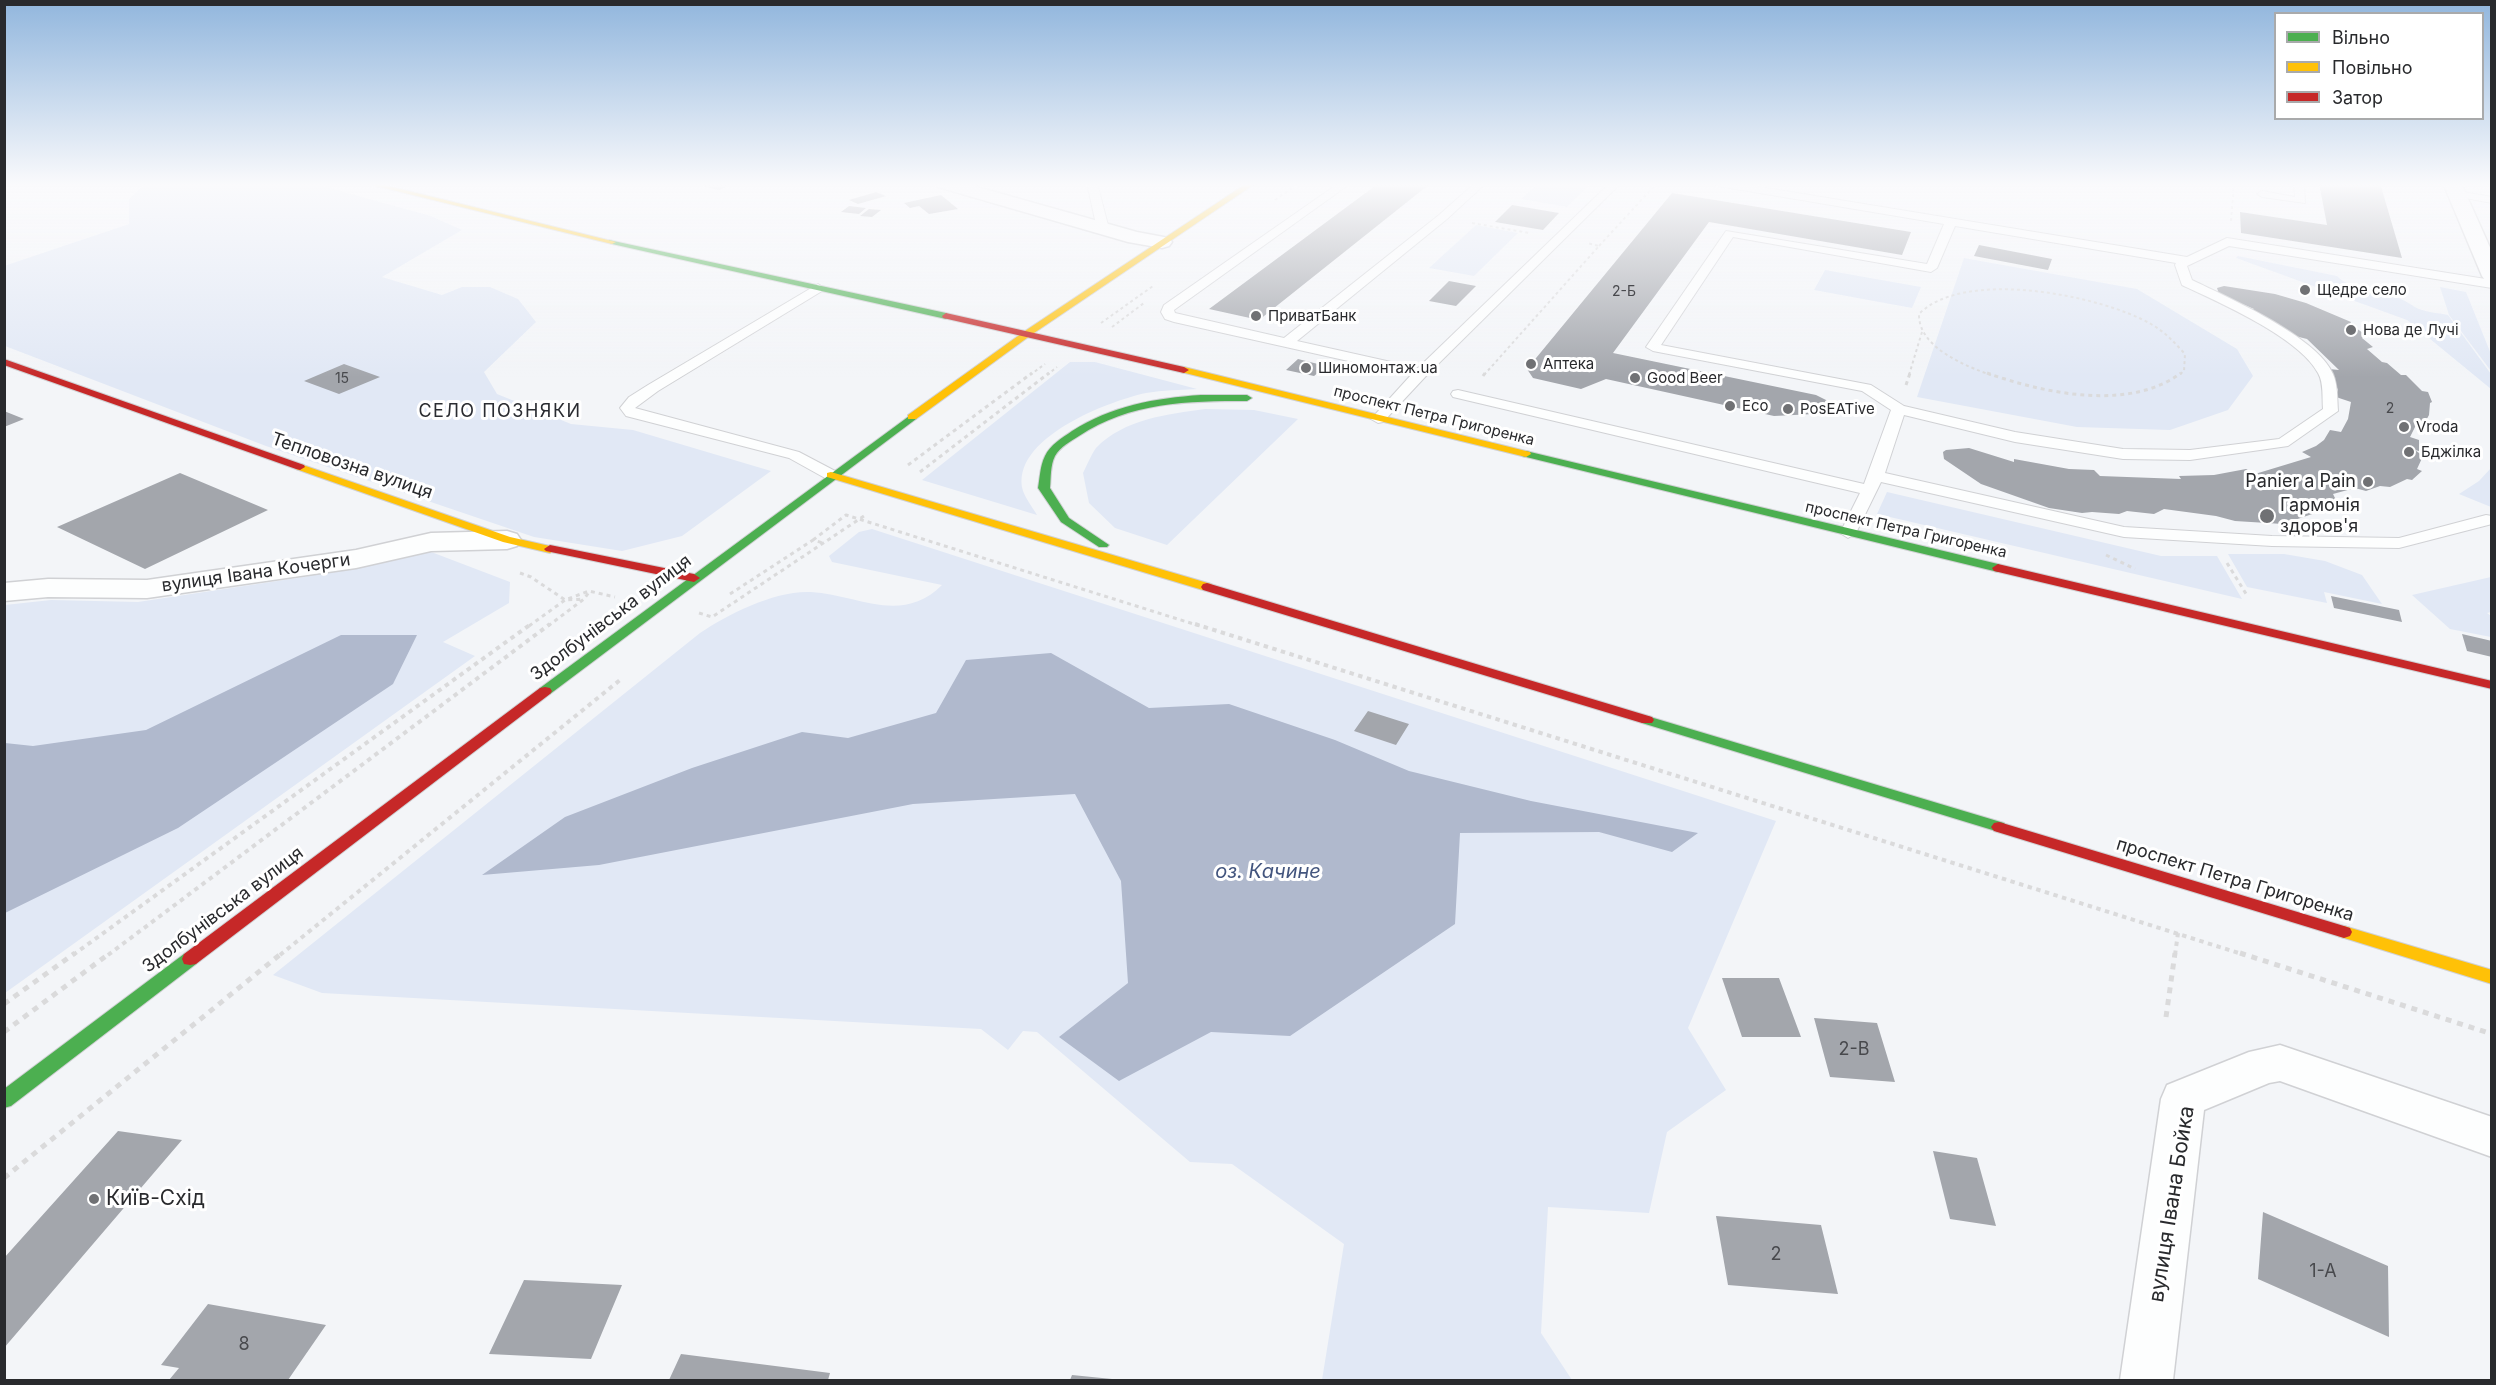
<!DOCTYPE html>
<meta charset="utf-8">
<style>
body{margin:0}
#map{position:relative;width:2496px;height:1385px;overflow:hidden;background:#f3f5f8;font-family:Inter,sans-serif}
canvas{display:block}
.frame{position:absolute;inset:0;border:6px solid #292a2d;pointer-events:none}
.legend{position:absolute;left:2274px;top:12px;width:210px;height:108px;box-sizing:border-box;background:#fff;border:2px solid #a9aaab;margin:0;padding:8px 10px;list-style:none;font-size:18px;color:#292a2d}
.legend li{display:flex;align-items:center;gap:12px;height:30px}
.legend b{width:30px;border:2px solid #a9aaab}
</style>
<div id="map">
<canvas width="2496" height="1385"></canvas>
<div class="frame"></div>
<ul class="legend">
<li><b style="height:8px;background:#4caf50"></b>Вільно</li>
<li><b style="height:8px;background:#ffc107"></b>Повільно</li>
<li><b style="height:8px;background:#c62828"></b>Затор</li>
</ul>
</div>
<script>
const ctx = document.querySelector('canvas').getContext('2d');
ctx.lineJoin = 'round';
function paint(path, color) {
  ctx.fillStyle = color;
  ctx.fill(path, 'evenodd');
}
function strokePath(path, color, width, dash) {
  ctx.strokeStyle = color;
  ctx.lineWidth = width;
  ctx.lineCap = dash ? 'butt' : 'round';
  ctx.setLineDash(dash || []);
  ctx.stroke(path);
}
function write(font, color, halo, rows, align = 'center') {
  ctx.font = font + ' Inter,sans-serif';
  ctx.lineWidth = 6;
  ctx.setLineDash([]);
  ctx.textBaseline = 'middle';
  ctx.strokeStyle = halo;
  ctx.fillStyle = color;
  for (const [text, x, y, turn = 0] of rows) {
    ctx.save();
    ctx.translate(x, y);
    ctx.rotate((+turn || 0) * Math.PI / 180);
    ctx.textAlign = isNaN(turn) ? turn : align;
    if (halo) ctx.strokeText(text, 0, 0);
    ctx.fillText(text, 0, 0);
    ctx.restore();
  }
}
const green = new Path2D(`
 M146,183H311L431,216L462,230L382,277L442,295L462,287H490L518,299L536,322L484,372L497,394L571,424L633,430L771,471L682,536L622,551L534,537L266,446L5,346L4,266L129,224V199Z
 M1539,183H1591L1567,207L1521,199Z
 M1476,225L1518,233L1474,276L1429,268Z
 M2238,256L2337,276C2349,289 2370,287 2386,292C2396,296 2407,302 2415,307C2423,312 2439,313 2448,315L2491,374V389L2407,320L2236,258Z
 M1964,258L2137,289L2237,349L2253,376L2228,410L2170,430L2077,427L1917,397Z
 M1825,270L1921,287L1912,308L1814,290Z
 M2440,287L2466,292L2491,354V371L2449,315Z
 M1070,362H1095L1197,389C1180,390 1163,390 1146,393C1108,401 1009,439 1023,491C1026,499 1033,508 1037,515L922,480Z
 M1205,409L1254,410L1298,419L1167,545L1115,528L1089,503L1083,473C1087,465 1091,455 1096,448C1124,419 1168,414 1205,409Z
 M2491,468V507L2459,494L2479,481Z
 M1887,492L2161,556H2217L2242,599L1877,514Z
 M872,529L1776,821L1688,1028L1726,1090L1667,1132L1649,1213L1548,1207L1541,1333L1572,1380H1322L1344,1244L1232,1164L1190,1162L1037,1032L1023,1031L1008,1050L981,1029L322,993L273,975L700,633C728,614 776,590 811,592C856,594 901,626 942,585L832,562L829,556L859,532Z
 M426,550L510,582L509,603L443,642L475,656L5,993V605L51,600L138,602L304,577Z
 M2228,554H2284L2325,561L2362,575L2382,604L2324,592L2327,603L2247,587Z
 M2491,577V612L2487,613L2491,616V637L2450,629L2412,595Z`);
const water = new Path2D(`
 M341,635H417L393,684L178,828L5,913V743L33,746L146,730Z
 M1051,653L1149,708L1229,704L1335,740L1409,771L1531,801L1698,833L1672,852L1599,832L1460,833L1455,924L1290,1036L1211,1032L1119,1081L1059,1037L1128,983L1121,881L1075,794L913,804L599,865L482,875L565,817L692,768L802,732L848,738L936,713L966,660Z`);
const building = new Path2D(`
 M711,183H735L719,190L702,186Z
 M1379,183H1431L1259,320L1209,309Z
 M2319,183H2380L2402,258L2241,233L2240,212L2327,225Z
 M876,192L886,196L858,204L849,200Z
 M1672,193L1911,232L1902,255L1709,222L1613,353L1816,395L1838,406L1834,413L1774,416L1606,379L1581,389L1533,378L1527,369Z
 M941,195L958,209L929,214L919,206L910,208L904,203Z
 M1512,205L1559,213L1543,230L1495,222Z
 M849,206L866,208L859,214L841,212Z
 M869,209L881,210L872,217L860,216Z
 M1979,245L2052,259L2048,270L1974,256Z
 M1449,281L1476,286L1456,306L1429,301Z
 M2224,286L2275,294L2306,303L2351,322L2350,324L2366,335L2362,338L2373,347L2367,349L2382,362L2387,363L2401,375H2406L2422,391L2428,392L2432,402L2430,403L2429,415L2423,426L2416,425L2410,437L2419,440V451L2415,450L2423,456L2417,469L2422,471L2412,480L2407,479L2390,487L2380,486L2366,491L2355,488L2333,494L2336,500L2320,505L2321,511L2283,524L2235,521L2216,516L2164,509L2154,514L2127,511L2119,514L2092,512L2082,513L2049,508L1981,484L1944,459L1943,452L1946,450L1969,448L2014,462V459L2069,469L2094,470L2100,476L2181,479L2179,476L2214,475L2246,469L2255,474L2311,457L2302,452L2316,446L2324,440L2330,430L2341,432L2348,419L2351,402L2336,397L2338,390L2329,369L2339,370L2307,339L2291,335L2249,311L2254,309L2219,294L2217,288Z
 M1298,359L1326,366L1314,376L1286,370Z
 M344,364L380,377L339,394L304,381Z
 M4,411L24,419L4,427Z
 M180,473L268,510L145,569L57,527Z
 M2331,596L2399,610L2402,622L2334,608Z
 M2462,634L2492,641V657L2467,651Z
 M1368,711L1409,724L1396,745L1354,731Z
 M1722,978H1779L1801,1037H1742Z
 M1814,1018L1877,1023L1895,1082L1830,1077Z
 M118,1131L182,1140L4,1348V1258Z
 M1933,1151L1977,1158L1996,1226L1950,1219Z
 M2263,1212L2388,1266L2389,1337L2258,1279Z
 M1716,1216L1821,1225L1838,1294L1728,1285Z
 M524,1280L622,1285L591,1359L489,1354Z
 M208,1304L326,1325L288,1380H169L179,1368L161,1365Z
 M681,1354L830,1373L828,1380H669Z
 M1072,1375L1112,1379V1380H1070Z`);
const pathFar3 = new Path2D(`
 M1275,200L1299,183
 M2231,221L2234,183
 M1472,223L1529,233
 M1599,246L1657,183
 M1101,323L1153,286
 M1112,327L1144,303
 M1030,375L1045,364
 M1047,375L1057,367
 M1484,375L1599,246L1587,243
 M1909,375L1922,332
 M1991,375C1965,366 1918,347 1919,314C1964,268 2100,295 2151,324C2165,332 2174,342 2185,354L2184,371L2179,375`);
const pathFar2 = new Path2D(`
 M1987,373C2043,393 2129,412 2181,373
 M1483,376L1485,373
 M1906,385L1910,373
 M908,465L1032,373
 M920,472L1049,373
 M813,540L846,515L1200,626
 M2106,555L2135,569
 M2227,563L2248,597
 M520,573L531,577L565,600L584,599
 M730,594L813,540L823,543
 M699,613L712,617L867,514
 M529,626L565,600L589,591L615,597
 M548,626L584,599L589,592`);
const pathFar1 = new Path2D(`
 M1195,624L2245,955
 M73,955L531,624
 M108,955L550,624
 M280,955L620,680
 M2175,955L2178,933`);
const path = new Path2D(`
 M2240,953L2492,1034
 M4,1004L75,953
 M2166,1017L2175,953
 M4,1032L110,953
 M4,1178L282,953`);
const lane = new Path2D(`
 M1087,183H1097L1109,229L1107,231H1099L1097,229Z
 M1339,183H1351L1174,310L1175,313L1284,338L1439,215L1475,183H1486L1447,219L1297,341L1418,368L1610,183H1621L1426,376L1383,422L1378,423L1371,419L1411,375L1174,322L1165,319L1161,312L1164,305Z
 M1713,183H1736L2187,257L2227,238L2492,280V288L2229,246L2187,266L2192,280C2227,297 2318,337 2333,374C2338,385 2337,399 2338,411L2288,446L2190,460L2123,459L2015,442L1904,415L1885,473L2124,527L2272,536L2399,538L2486,515L2492,516V524L2399,548L2272,546L2124,537L1881,482L1856,533L1848,538L1840,533L1860,493L1453,397L1451,394L1453,391L1458,390L1864,484L1891,410L1862,391L1653,351L1646,347L1726,231L1927,264L1944,224L1718,186ZM1955,226L2176,263L2175,265L2182,285C2218,302 2299,337 2318,373C2324,383 2322,398 2323,409L2279,439L2190,450L2123,449L2015,432L1904,406L1871,385L1661,345L1733,237L1931,272L1937,268Z
 M2294,183H2304L2305,203L2262,197L2257,194L2262,191L2295,197Z
 M2458,191L2492,197V203L2454,196V192Z
 M818,284L824,288L822,291L658,391L635,408L799,452L837,472L839,475L837,478H825L789,458L626,416L620,408L629,397L648,385Z`);
const street = new Path2D(`
 M935,183H963L1137,232L1169,238L1172,242L1169,246L1162,248L1128,242L938,187Z
 M2443,183H2461L2492,252V282L2485,280L2482,276Z
 M507,531L517,534L521,540L517,546L507,549L431,551L356,568L147,598L48,597L4,601V583L48,579L147,580L356,550L431,533Z
 M2280,1045L2492,1117V1157L2280,1081L2269,1083L2204,1110L2173,1380H2120L2161,1099L2167,1085L2249,1052Z`);
const fast = new Path2D(`
 M609,240L946,313L950,316L946,319L612,244L608,242Z
 M1201,395H1247L1252,398L1247,401C1188,401 1130,402 1079,436C1071,441 1060,447 1055,456C1050,466 1051,478 1050,488L1069,518L1109,545L1107,547H1099L1061,522L1038,488C1040,477 1040,466 1045,456C1050,445 1062,438 1072,431C1111,406 1155,398 1201,395Z
 M912,414L917,417L916,419L550,694H540L538,691L540,688Z
 M1526,451L1998,564L2004,568L1998,572L1522,456L1521,454Z
 M1647,716L2004,823L2007,827L2004,831L1999,832L1642,723L1640,720L1642,717Z
 M190,953L196,954L198,959L196,964L11,1106L4,1108V1089L184,954Z`);
const slow = new Path2D(`
 M364,183H376L616,242L612,244Z
 M1247,183H1256L1031,335L916,419H908V415L1025,331Z
 M1184,367L1530,452L1531,454L1526,457L1181,372V368Z
 M300,464L510,537L554,547L556,549L550,553L503,542L296,469V465Z
 M831,472L1211,584L1213,587L1211,590H1203L827,477V473Z
 M2344,926L2492,970V984L2338,936L2336,932L2338,928Z`);
const jam = new Path2D(`
 M946,313L1184,367L1189,370L1184,373L943,318L942,316Z
 M4,359L304,465L305,467L300,470L296,469L4,365Z
 M550,545L694,574L700,578L694,582L546,551L544,549Z
 M1998,564L2492,681V689L1994,571L1992,568Z
 M1207,583L1652,717L1654,720L1652,723H1642L1203,590L1201,587L1203,584Z
 M545,687L550,688L552,691L550,694L196,964L190,965L184,964L182,959L184,954L540,688Z
 M1999,822L2344,926L2350,928L2352,932L2350,936L2344,938L1994,831L1991,827L1994,823Z`);
const markers = [
 [2305,290,6,"#707174"],
 [1256,316,6,"#707174"],
 [2351,330,6,"#707174"],
 [1531,364,6,"#707174"],
 [1306,368,6,"#707174"],
 [1635,378,6,"#707174"],
 [1730,406,6,"#707174"],
 [1788,409,6,"#707174"],
 [2404,427,6,"#707174"],
 [2409,452,6,"#707174"],
 [2368,482,6,"#707174"],
 [2267,516,8,"#707174"],
 [94,1199,6,"#707174"]
];
const farNumbernames = [
 ["2-Б",1624,292],
 ["15",342,379],
 ["2",2390,409]
];
const farPoinames = [
 ["Щедре село",2317,290],
 ["ПриватБанк",1268,316],
 ["Нова де Лучі",2363,330],
 ["Аптека",1543,364],
 ["Шиномонтаж.ua",1318,368],
 ["Good Beer",1647,378],
 ["Eco",1742,406],
 ["PosEATive",1800,409],
 ["Vroda",2416,427],
 ["Бджілка",2421,452]
];
const farStreetnames = [
 ["проспект Петра Григоренка",1434,416,14],
 ["проспект Петра Григоренка",1906,530,13]
];
const farQuarternames = [
 ["СЕЛО ПОЗНЯКИ",500,412]
];
const streetNames = [
 ["Тепловозна вулиця",352,466,19],
 ["вулиця Івана Кочерги",256,573,-8],
 ["Здолбунівська вулиця",611,618,-37],
 ["проспект Петра Григоренка",2235,880,17],
 ["Здолбунівська вулиця",223,910,-37]
];
const poiNames = [
 ["Panier a Pain",2356,482],
 ["Гармонія",2280,506,"left"],
 ["здоров'я",2280,527,"left"]
];
const nearNumbernames = [
 ["2-В",1854,1050],
 ["2",1776,1255],
 ["1-А",2323,1272],
 ["8",244,1345]
];
const waterNames = [
 ["оз. Качине",1268,872]
];
const nearPoinames = [
 ["Київ-Схід",106,1199]
];
const nearStreetnames = [
 ["вулиця Івана Бойка",2172,1204,-81]
];
paint(green, '#e1e8f5');
paint(water, '#b0b9cd');
paint(building, '#a3a6ac');
strokePath(lane, '#d0d1d4', 2);
strokePath(street, '#d0d1d4', 3);
strokePath(fast, '#d0d1d4', 2);
strokePath(slow, '#d0d1d4', 2);
strokePath(jam, '#d0d1d4', 2);
strokePath(pathFar3, '#dadadb', 2, [3, 3]);
strokePath(pathFar2, '#dadadb', 3, [4, 4]);
strokePath(pathFar1, '#dadadb', 4, [4.5, 4.5]);
strokePath(path, '#dadadb', 5, [6, 6]);
paint(lane, '#fdfefe');
paint(street, '#fdfefe');
paint(fast, '#4caf50');
paint(slow, '#ffc107');
paint(jam, '#c62828');
const sky = ctx.createLinearGradient(0, 0, 0, 377);
sky.addColorStop(0, '#91b6dd');
sky.addColorStop(0.49, '#fafafc');
sky.addColorStop(1, '#fafafc00');
ctx.fillStyle = sky;
ctx.fillRect(0, 0, 2496, 377);
for (const [x, y, r, color] of markers) {
  const dot = new Path2D();
  dot.arc(x, y, r, 0, 2 * Math.PI);
  ctx.fillStyle = color;
  ctx.fill(dot);
  strokePath(dot, '#fff', 2);
}
write('14px', '#48494d', null, farNumbernames);
write('15px', '#292a2d', '#fff', farPoinames, 'left');
write('15px', '#292a2d', '#fff', farStreetnames);
ctx.letterSpacing = '1.5px';
write('18px', '#2a2c31', '#fff', farQuarternames);
ctx.letterSpacing = '0px';
write('18px', '#292a2d', '#fff', streetNames);
write('18px', '#292a2d', '#fff', poiNames, 'right');
write('18px', '#48494d', null, nearNumbernames);
write('italic 20px', '#43557e', '#fff', waterNames);
write('21px', '#292a2d', '#fff', nearPoinames, 'left');
write('21px', '#292a2d', '#fff', nearStreetnames);
</script>
